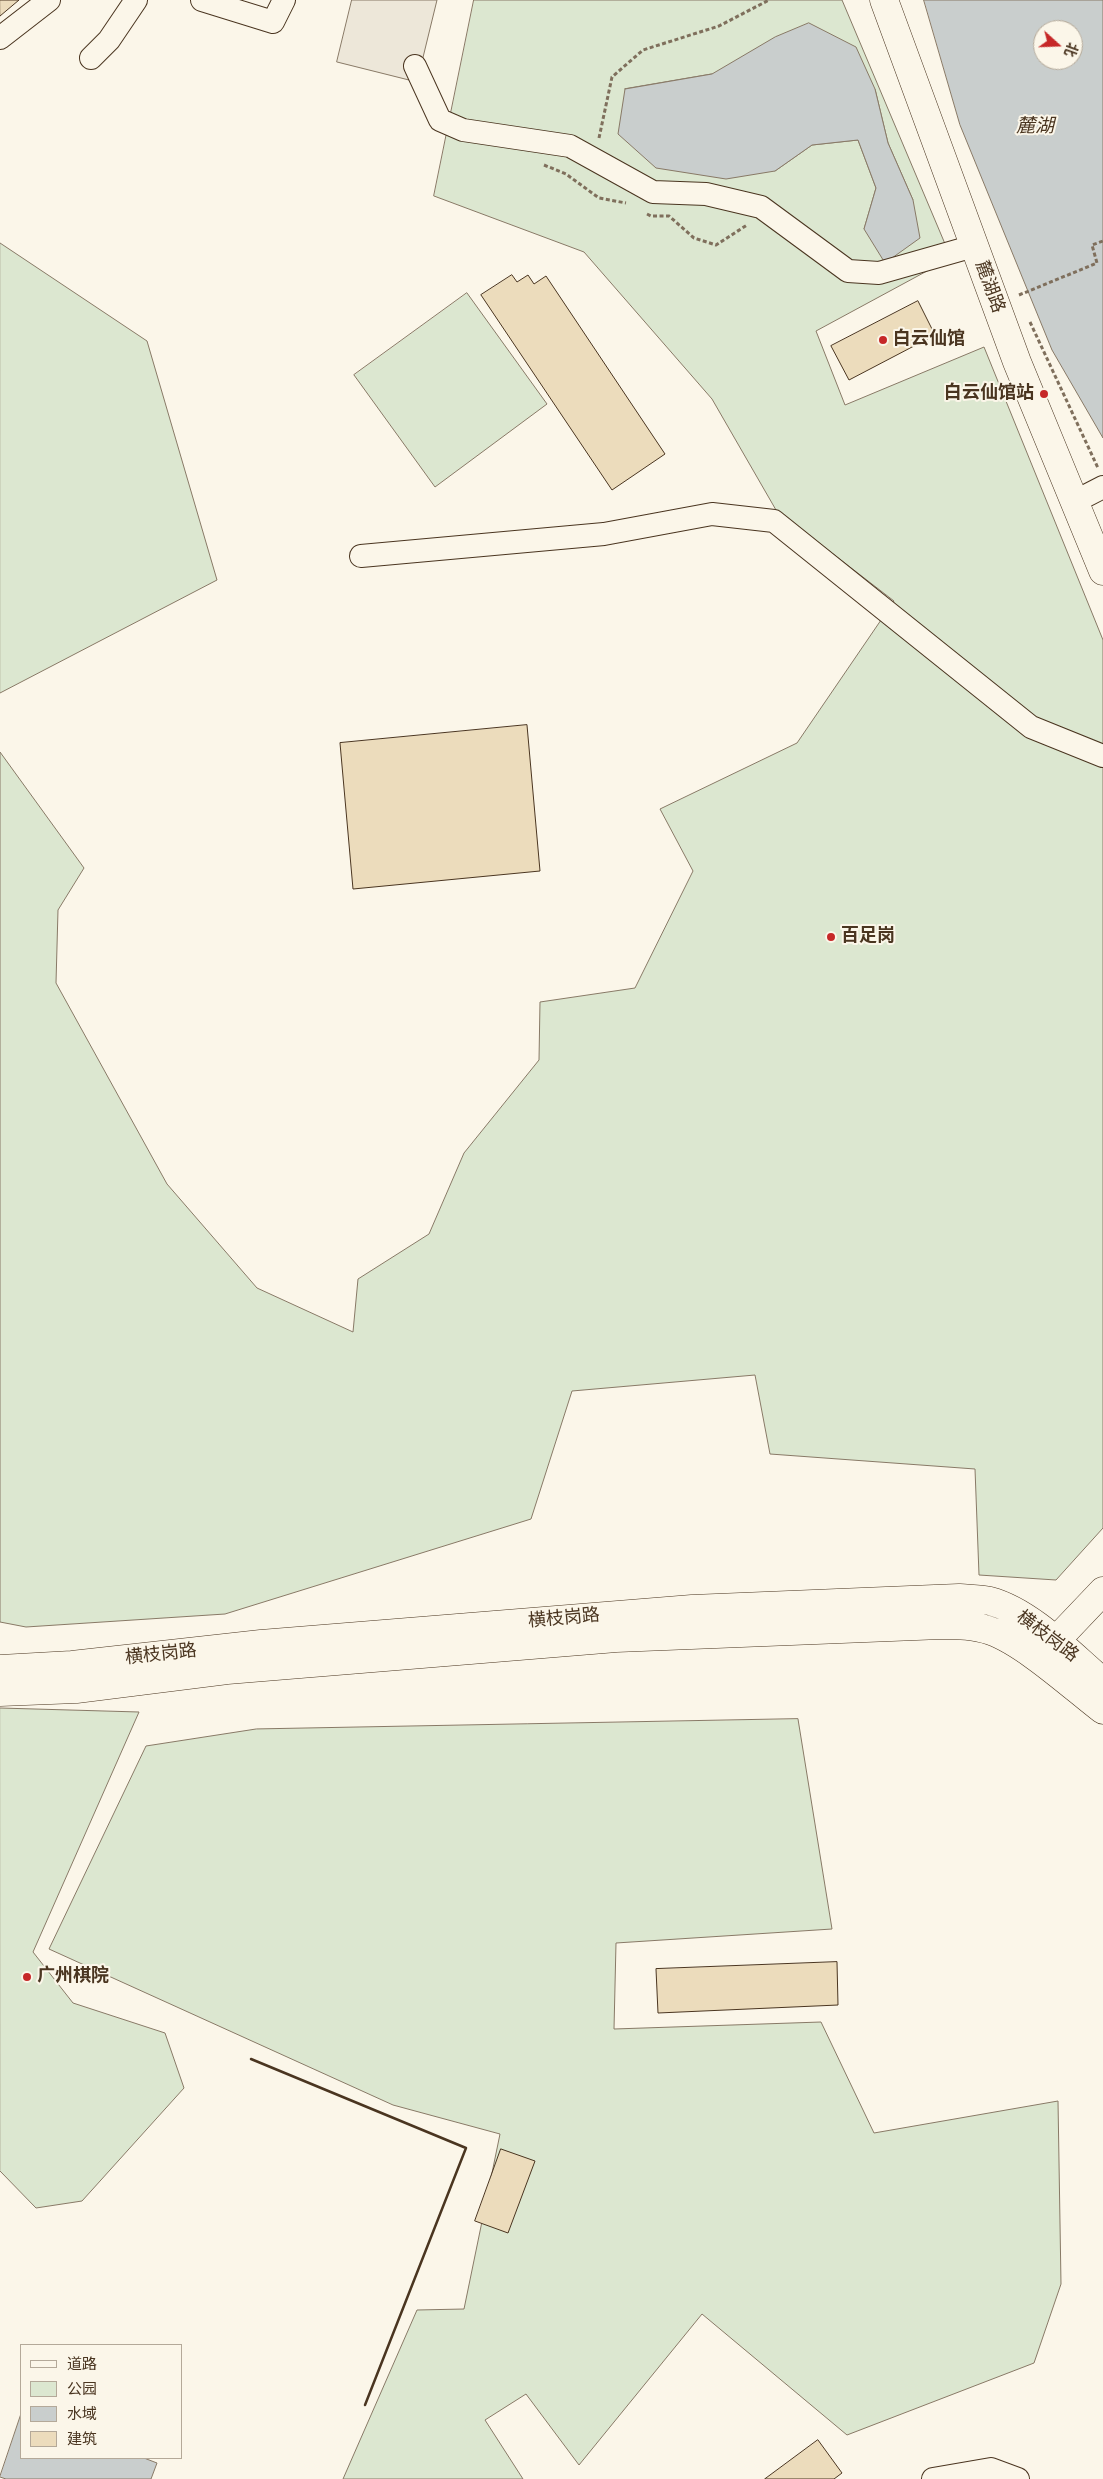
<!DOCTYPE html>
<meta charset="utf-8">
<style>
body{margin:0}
#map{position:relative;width:1103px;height:2479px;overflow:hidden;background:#fbf6e9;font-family:"Titillium Web","Noto Sans SC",sans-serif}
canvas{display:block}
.legend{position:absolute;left:20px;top:2344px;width:162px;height:115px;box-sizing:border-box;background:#fbf6e9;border:1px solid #b4a999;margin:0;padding:6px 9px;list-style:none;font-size:15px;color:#4a3520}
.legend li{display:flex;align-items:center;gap:10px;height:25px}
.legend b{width:25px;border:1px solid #b4a999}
.north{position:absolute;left:1033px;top:20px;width:50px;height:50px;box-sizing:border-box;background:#fbf6e9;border:1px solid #b4a999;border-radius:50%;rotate:110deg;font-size:14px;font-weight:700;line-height:20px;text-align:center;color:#4a3520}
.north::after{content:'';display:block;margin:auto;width:18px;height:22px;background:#c62828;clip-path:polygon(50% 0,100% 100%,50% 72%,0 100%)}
</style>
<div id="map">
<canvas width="1103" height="2479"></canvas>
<ul class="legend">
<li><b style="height:6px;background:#fbf6e9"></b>道路</li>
<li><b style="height:14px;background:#dce7d0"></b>公园</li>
<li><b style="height:14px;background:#c9cecd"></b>水域</li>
<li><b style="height:14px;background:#ecdcbc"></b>建筑</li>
</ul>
<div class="north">北</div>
</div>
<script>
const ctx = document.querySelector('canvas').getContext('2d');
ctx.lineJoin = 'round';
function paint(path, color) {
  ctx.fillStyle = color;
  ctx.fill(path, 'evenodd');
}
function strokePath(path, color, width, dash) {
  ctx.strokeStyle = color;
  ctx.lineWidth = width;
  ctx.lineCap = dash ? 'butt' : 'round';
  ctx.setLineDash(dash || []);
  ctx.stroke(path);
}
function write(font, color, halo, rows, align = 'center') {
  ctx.font = font + ' "Titillium Web","Noto Sans SC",sans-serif';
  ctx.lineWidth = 4;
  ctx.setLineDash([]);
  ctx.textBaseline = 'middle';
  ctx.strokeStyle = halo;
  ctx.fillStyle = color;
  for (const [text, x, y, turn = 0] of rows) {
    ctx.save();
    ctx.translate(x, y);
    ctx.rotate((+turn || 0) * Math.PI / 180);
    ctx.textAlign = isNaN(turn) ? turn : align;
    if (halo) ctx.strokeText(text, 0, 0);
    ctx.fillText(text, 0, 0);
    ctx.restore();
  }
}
const green = new Path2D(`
 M474,0H842L951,258L816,331L845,405L984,347L1103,640V1528L1056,1580L979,1575L975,1469L770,1454L755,1375L572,1391L531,1519L225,1614L26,1627L0,1622V752L84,868L58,910L56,983L167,1184L257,1288L353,1332L358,1279L429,1234L464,1153L539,1060L540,1002L635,988L693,871L660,809L797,743L894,601L776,510L712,399L584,252L434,196ZM712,74L875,89L888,143L913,200L864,229L876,188L858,140L812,145L775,171L625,89Z
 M0,243L147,341L217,580L0,693Z
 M467,293L547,404L435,487L354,375Z
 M0,1708L139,1712L33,1952L73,2003L165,2033L184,2088L82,2201L36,2208L0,2171Z
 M798,1719L832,1929L616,1943L614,2029L821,2022L874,2133L1058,2101L1061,2284L1034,2363L847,2435L702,2314L579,2465L526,2394L485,2420L523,2479H343L417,2310L464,2309L500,2134L393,2105L49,1949L146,1746L256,1729Z`);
const parking = new Path2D(`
 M352,0H437L417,82L337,62Z`);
const water = new Path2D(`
 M924,0H1103V438L1052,350L960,125ZM1043,30H1073V60H1043Z
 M809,23L856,47L875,89L888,143L913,200L920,238L885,263L864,229L876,188L858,140L812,145L775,171L726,179L656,168L618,134L625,89L712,74L775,37Z
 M21,2414V2458H144L157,2463L151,2479H6L0,2477Z`);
const building = new Path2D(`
 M0,0H19L0,16Z
 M512,275L517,282L528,275L534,284L546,276L665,454L612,490L481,295Z
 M918,301L935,335L849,380L831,346Z
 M527,725L540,871L353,889L340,743Z
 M837,1962L838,2005L658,2013L656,1969Z
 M501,2149L535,2161L508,2233L475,2221Z
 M818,2440L842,2473L834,2479H765Z`);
const path = new Path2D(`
 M599,138L612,77L643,50L719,26L769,0
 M544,165L566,174L599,198L626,203
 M647,214L651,216H669L694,238L716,245L747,225
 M1019,295L1097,263L1092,245L1103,241
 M1030,322L1098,468`);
const minor = new Path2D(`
 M202,0L273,22L284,0
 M0,38L49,0
 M91,58L109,40L136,0
 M415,66L440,120L463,130L570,146L653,192L706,194L761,207L848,271L879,273L974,246
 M1074,502L1103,487
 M361,556L604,534L712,514L774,521L1031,727L1103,756
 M933,2479L991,2469L1018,2479`);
const major = new Path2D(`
 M884,0L1017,362L1103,571
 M1044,1653L1103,1591
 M0,1669L72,1665L261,1644L692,1609L959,1598C969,1599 980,1599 990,1601C1031,1612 1071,1655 1103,1682
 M0,1692L76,1689L227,1670L616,1638L941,1625C958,1625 975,1625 991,1631C1025,1643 1073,1687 1103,1710`);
const wall = new Path2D(`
 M251,2059L466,2148L365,2405`);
const markers = [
 [883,340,5,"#c62828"],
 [1044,394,5,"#c62828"],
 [831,937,5,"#c62828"],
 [27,1977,5,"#c62828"]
];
const streetNames = [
 ["麓湖路",989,287,70],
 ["横枝岗路",564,1619,-5],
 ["横枝岗路",1047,1637,37],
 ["横枝岗路",161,1655,-6]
];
const poiNames = [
 ["白云仙馆",893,340],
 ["白云仙馆站",1034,394,"right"],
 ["百足岗",841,937],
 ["广州棋院",37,1977]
];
const waterNames = [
 ["麓湖",1035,127]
];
paint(green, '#dce7d0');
strokePath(green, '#887966', 1);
paint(parking, '#ede7d9');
strokePath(parking, '#887966', 1);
paint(water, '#c9cecd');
strokePath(water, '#887966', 1);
paint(building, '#ecdcbc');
strokePath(building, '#4a3520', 1);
strokePath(minor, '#4a3520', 24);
strokePath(major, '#4a3520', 29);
strokePath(path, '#7f6f5c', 3, [4, 2.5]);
strokePath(minor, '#fbf6e9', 22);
strokePath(major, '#fbf6e9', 28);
strokePath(wall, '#4a3520', 2.5);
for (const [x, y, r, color] of markers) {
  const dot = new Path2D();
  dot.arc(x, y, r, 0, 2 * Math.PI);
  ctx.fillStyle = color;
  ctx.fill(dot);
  strokePath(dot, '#fbf6e9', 2);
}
write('18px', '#4a3520', '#fbf6e9', streetNames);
write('bold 18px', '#4a3520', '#fbf6e9', poiNames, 'left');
write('italic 19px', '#4a3520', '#fbf6e9', waterNames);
</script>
